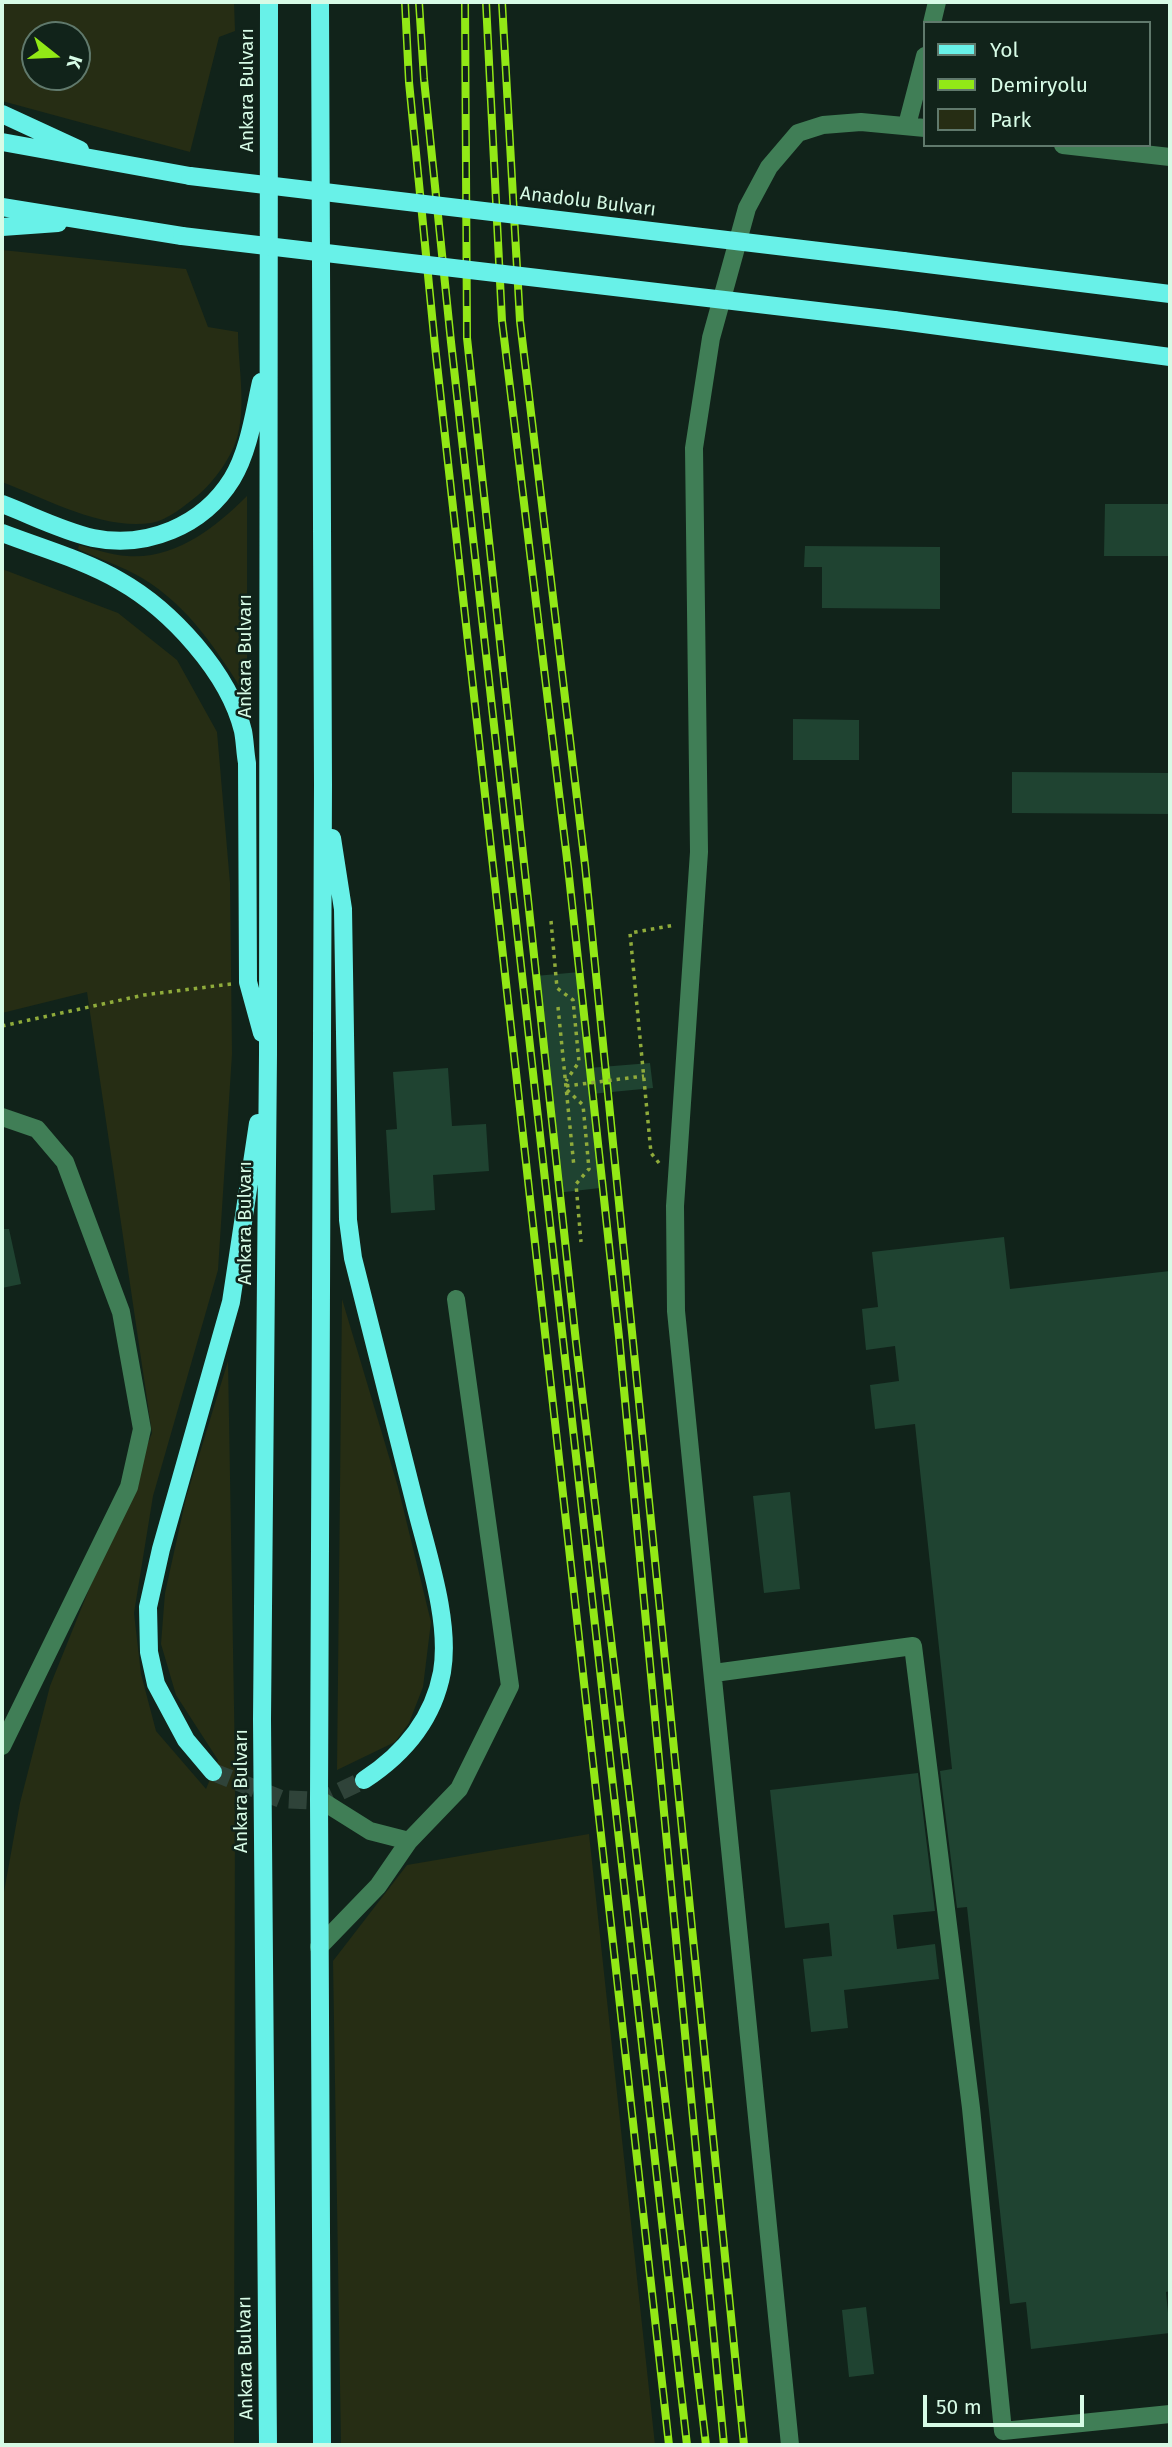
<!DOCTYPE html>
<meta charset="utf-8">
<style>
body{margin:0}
#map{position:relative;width:1172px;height:2447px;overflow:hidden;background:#11231a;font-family:"Fira Sans",sans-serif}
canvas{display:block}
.frame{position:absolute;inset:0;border:4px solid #d7fbe6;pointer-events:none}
.legend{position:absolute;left:923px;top:21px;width:228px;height:126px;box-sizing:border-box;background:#11231a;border:2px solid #60796c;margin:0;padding:9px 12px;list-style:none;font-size:21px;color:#d7fbe6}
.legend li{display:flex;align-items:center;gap:14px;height:35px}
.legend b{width:35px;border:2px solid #60796c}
.north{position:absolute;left:21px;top:21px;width:70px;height:70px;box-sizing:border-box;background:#11231a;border:2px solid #60796c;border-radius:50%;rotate:108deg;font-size:19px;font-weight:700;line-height:28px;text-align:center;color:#d7fbe6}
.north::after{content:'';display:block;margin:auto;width:24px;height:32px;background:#92e816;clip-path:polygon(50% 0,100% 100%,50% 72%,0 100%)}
.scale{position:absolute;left:923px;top:2395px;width:161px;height:32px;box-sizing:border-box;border:4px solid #d7fbe6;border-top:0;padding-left:9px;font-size:21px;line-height:24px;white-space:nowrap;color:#d7fbe6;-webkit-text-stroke:5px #11231a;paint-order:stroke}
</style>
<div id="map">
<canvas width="1172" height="2447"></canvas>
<div class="frame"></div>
<ul class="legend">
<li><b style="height:9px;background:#68f1e8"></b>Yol</li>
<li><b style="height:9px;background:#92e816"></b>Demiryolu</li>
<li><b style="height:19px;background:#262d14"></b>Park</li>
</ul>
<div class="north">K</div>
<div class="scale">50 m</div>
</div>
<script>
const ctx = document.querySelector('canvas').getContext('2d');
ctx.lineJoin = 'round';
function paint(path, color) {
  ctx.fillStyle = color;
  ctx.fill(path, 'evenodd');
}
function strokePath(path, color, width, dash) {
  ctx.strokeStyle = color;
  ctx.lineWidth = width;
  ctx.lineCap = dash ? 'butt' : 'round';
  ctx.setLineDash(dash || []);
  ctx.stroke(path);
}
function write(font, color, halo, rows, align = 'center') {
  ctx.font = font + ' "Fira Sans",sans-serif';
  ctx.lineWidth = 5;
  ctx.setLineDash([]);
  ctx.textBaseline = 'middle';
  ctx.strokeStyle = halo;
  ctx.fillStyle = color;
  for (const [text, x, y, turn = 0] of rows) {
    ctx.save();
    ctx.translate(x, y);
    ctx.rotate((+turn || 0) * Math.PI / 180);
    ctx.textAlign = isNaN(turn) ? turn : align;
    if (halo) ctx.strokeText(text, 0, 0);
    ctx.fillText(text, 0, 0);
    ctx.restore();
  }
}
const green = new Path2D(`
 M2,2H234L235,31L219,37L190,152L2,101ZM35,35H77V77H35Z
 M2,250L186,269L208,327L238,332C238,364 246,403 238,434C233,456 214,482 197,496C184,506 168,520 151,523C101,530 47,499 2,482Z
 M247,496V698C218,652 190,607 142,578C122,566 99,559 78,549L79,545C94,549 112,555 127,556C175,560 216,527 247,496Z
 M2,569L118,613L177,660L217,732L230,883L232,1054L218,1270L153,1496L134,1613L141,1674L156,1731L206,1789L218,1760L176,1695L161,1644L165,1593L186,1498L228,1361L235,1764L234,2445H2V1903L20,1803L50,1686L152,1433L87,992L2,1013Z
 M342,1299L398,1487L431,1622L423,1687L409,1723L395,1742L337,1770Z
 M589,1834L655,2445H341L333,1961L407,1865Z`);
const building = new Path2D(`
 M1105,504H1170V556H1104Z
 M805,546L940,547V609L822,608V567H804Z
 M793,719L859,720V760H793Z
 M1012,772L1170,773V814L1012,813Z
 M580,972L589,1068L650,1063L653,1088L591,1094L600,1188L556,1193L535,976Z
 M448,1068L452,1126L486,1124L489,1171L433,1175L435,1210L391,1213L386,1130L397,1129L393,1072Z
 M2,1229H9L21,1284L2,1288Z
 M1004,1237L1010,1289L1170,1271V2291L1166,2292L1170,2333L1031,2349L1026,2302L1010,2304L967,1907L957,1908L940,1771L952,1769L915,1424L875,1429L870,1385L899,1381L895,1346L866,1350L862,1309L878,1307L872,1252Z
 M790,1492L800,1589L764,1593L753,1496Z
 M918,1773L935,1911L893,1915L897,1949L935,1944L939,1979L844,1990L848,2028L811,2032L803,1959L832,1956L829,1923L785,1928L770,1790Z
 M866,2307L874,2374L849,2377L842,2310Z`);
const majorTunnel = new Path2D(`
 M213,1772L281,1799L320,1801L364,1780`);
const path = new Path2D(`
 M551,921L557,988L573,1000L579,1062L566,1081
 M558,1007L574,1167
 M2,1026L144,995L231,984
 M567,1090L583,1105L589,1169L576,1184L581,1242
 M659,1163L651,1153L630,933L675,925`);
const minor = new Path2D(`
 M932,23L937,2
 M907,125L925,56
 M1063,145L1170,157
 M2,1117L37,1129L65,1162L121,1312L142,1429L129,1487L2,1746
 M714,1673L913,1646L971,2108L1003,2431L1170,2414
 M319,1799L370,1831L409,1841
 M319,1947L378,1886L409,1841L459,1789L510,1686L456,1299
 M790,2445L676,1311L675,1206L699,852L694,448L711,338L747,208L769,167L798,133L823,125L861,122L925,128`);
const major = new Path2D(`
 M320,2L323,784L319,1799L322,2445
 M2,114L80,150
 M2,142L190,176
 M2,207L182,236
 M2,227L58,223
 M903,261L1170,294
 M894,320L1170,357
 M2,504C31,515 62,531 93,538C146,549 203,526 232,479C249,451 254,413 261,382
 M2,533C41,548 84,560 120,581C171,610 229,673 243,731C245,741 245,752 247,763L248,982L262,1033
 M332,838L343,909L348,1220L353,1258C373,1339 394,1419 414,1500C426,1550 451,1620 442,1672C433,1720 404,1754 364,1780
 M213,1772L186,1740L156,1684L149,1652L148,1607L161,1549L231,1302L258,1123
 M268,2445L262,1719L268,1054L269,2`);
const rail = new Path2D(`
 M405,2L409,82L435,346L669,2445
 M419,2L424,79L451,342L687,2445
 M465,2L467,338L576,1342L706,2445
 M486,2L502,321L568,867L619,1337L724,2445
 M502,2L520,321L585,865L744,2445`);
const pathBridge = new Path2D(`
 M566,1086L644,1076`);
const majorBridge = new Path2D(`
 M190,176L903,261
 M182,236L894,320`);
const streetNames = [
 ["Ankara Bulvarı",248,90,-90],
 ["Anadolu Bulvarı",588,202,7],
 ["Ankara Bulvarı",246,656,-90],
 ["Ankara Bulvarı",246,1223,-90],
 ["Ankara Bulvarı",242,1791,-90],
 ["Ankara Bulvarı",246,2358,-91]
];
paint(green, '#262d14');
paint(building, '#1f4331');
strokePath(majorTunnel, '#2f4339', 18, [18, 9]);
strokePath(path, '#8fab3b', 3.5, [3.5, 5]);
strokePath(minor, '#407e56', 18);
strokePath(major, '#68f1e8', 18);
strokePath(rail, '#92e816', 8);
strokePath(rail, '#11231a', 5, [16]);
strokePath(pathBridge, '#8fab3b', 3.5, [3.5, 5]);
strokePath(majorBridge, '#68f1e8', 18);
write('19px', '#d7fbe6', '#11231a', streetNames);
</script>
